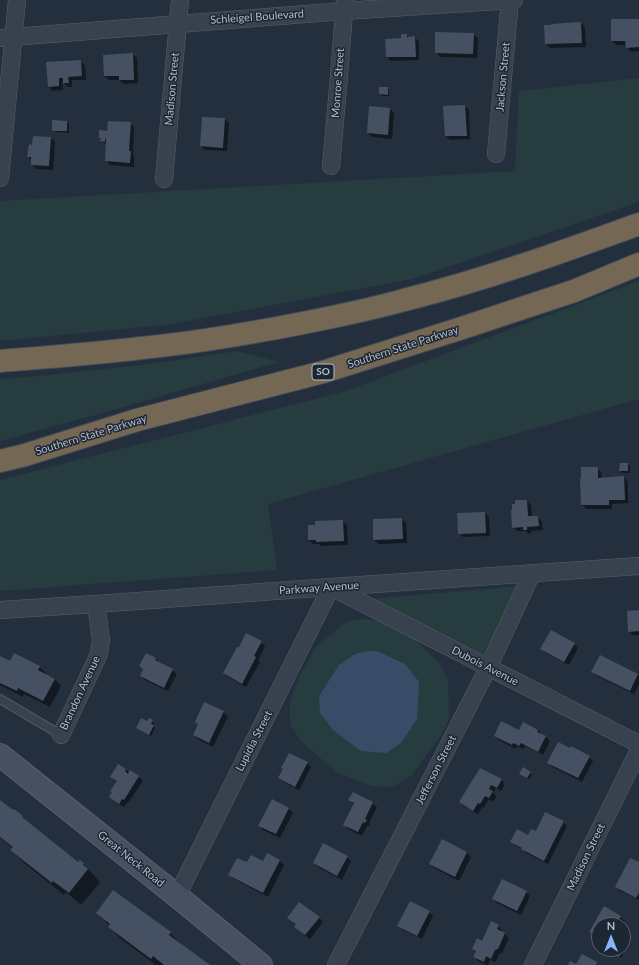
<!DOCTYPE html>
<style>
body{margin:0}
#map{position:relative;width:639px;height:965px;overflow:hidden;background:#242f3e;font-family:Lato,sans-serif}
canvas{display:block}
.north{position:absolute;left:591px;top:917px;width:40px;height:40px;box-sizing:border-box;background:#1d2633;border:1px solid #59626f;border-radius:50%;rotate:0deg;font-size:11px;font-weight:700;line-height:16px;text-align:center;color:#b4bcc9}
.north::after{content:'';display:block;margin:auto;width:14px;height:18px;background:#8ab4f8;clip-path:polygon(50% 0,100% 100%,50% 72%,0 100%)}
</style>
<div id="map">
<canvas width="639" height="965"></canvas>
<div class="north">N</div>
</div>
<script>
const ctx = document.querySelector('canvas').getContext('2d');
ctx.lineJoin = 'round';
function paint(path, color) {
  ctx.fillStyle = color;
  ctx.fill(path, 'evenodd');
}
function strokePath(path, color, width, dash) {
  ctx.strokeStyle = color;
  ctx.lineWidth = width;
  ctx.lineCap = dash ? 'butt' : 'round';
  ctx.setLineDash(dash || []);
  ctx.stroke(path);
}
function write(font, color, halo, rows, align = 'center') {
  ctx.font = font + ' Lato,sans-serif';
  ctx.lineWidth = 3;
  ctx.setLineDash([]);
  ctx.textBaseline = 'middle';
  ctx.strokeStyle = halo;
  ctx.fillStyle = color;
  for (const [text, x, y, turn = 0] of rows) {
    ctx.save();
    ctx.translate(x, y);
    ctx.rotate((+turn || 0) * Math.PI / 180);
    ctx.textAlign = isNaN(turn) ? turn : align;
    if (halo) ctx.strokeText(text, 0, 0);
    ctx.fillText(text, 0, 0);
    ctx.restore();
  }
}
const green = new Path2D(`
 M639,78V202L412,279L172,324L0,341V201L515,171L519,91Z
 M639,281V399L268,504L277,570L0,591V480L346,391Z
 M237,351L279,362L106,412L0,441V379L38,376L150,364Z
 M519,586L484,654L370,599Z
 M363,619L379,621L413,638L440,664L448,680L449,719L440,737L411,776L393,787L372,786L336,772L302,742L290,725V701L299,677L316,647L347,621Z`);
const water = new Path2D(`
 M368,651H377L405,664L419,682L417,719L401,743L386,753L361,751L333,730L320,713L319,696L339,665L355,654Z`);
const shadow = new Path2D(`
 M639,20V51L631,52L627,47L626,45H617L612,41Z
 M581,23L585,27L586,47L550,48L546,44Z
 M473,34L478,38L477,58L440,57L436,52Z
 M407,35L410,38L415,37L419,42V60L391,61L387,57Z
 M132,54L137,58L138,83L124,84L119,80H109L104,76Z
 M81,61L85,66L86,80H72V87H68L62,81L63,90L53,91L49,87L47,63Z
 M387,88L389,90V96H382L380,94Z
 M465,106L469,110L470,139L450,140L446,136Z
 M370,107L390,109L394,113L392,139L372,137L368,133Z
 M225,119L229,123L227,151L205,150L201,146Z
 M67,122L69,124V133L55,132L53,131Z
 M130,123L134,127L133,155L134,156V167L110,165L106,160L107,145L101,141L102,139L100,137L108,132Z
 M51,138L55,142L53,170L36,169L32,165V161L28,157L33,146Z
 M621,464H628L630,466V473H622L620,471Z
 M597,468L601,472L602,479L624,477L628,482V503L612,504V509H586L582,505Z
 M527,501L531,505L532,517H538L542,521L543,530L531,531V533L528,534L526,531H517L513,527Z
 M485,513L489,517L490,536L463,537L459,533Z
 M402,519L406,523L407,543L379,544L374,540Z
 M342,521L347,525L348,545L321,546L319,544H313L309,540Z
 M639,611V635H633L629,631Z
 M261,642L265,646L258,660L260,662L246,687L228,677L224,673L239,649Z
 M574,644L578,648L569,665L546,653L542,649Z
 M0,657L10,662L39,667L46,673L45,675L55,679L61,686L50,707L24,694L23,697L0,685Z
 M156,659L160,663L172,670L177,674L168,691L145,680L141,676Z
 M593,672L638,675L639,676V685L634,694L597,676Z
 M204,703L223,712L228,716L213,747L198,739L194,735L199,725Z
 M152,721L154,723L153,725L155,728L151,736L138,728L147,723Z
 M538,730L542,735L546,737L550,741L543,755L525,746L523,749L517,746L516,749L499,740L495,736L519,731Z
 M589,757L593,761L582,782L553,767L549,763Z
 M307,763L311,767L299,790L284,782L279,778Z
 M118,765L126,769L129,773L130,772L139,777L143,781L128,803H127L124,807L114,801L110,797L117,782L111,776Z
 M480,769L501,779L505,784L501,791L496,788L493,793L497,796L493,802L489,799L484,808L482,807L478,814L464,806L460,802Z
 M530,773L532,774L529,779L520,774Z
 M353,794L372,803L377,807L369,823L370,825L369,826H367L362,836L348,829L344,824L354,805L350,800Z
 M0,800L12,811L14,810L30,825L78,863L83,864L95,876V877L100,882L81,905L66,892L64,895L23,862L11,850L13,848L0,838Z
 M272,800L289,809L293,813L280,838L263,830L259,825Z
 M563,822L567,826L548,864L526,853L523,849L516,846L511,842L529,836Z
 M442,840L467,853L471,857L459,881L434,868L430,864Z
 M267,854L280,861L284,865L268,897L234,879L230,875L247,864L263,862Z
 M347,857L351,861L342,880L318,867L314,863Z
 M639,863V900L620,891L616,887Z
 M113,891L170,933L182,945L208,965H156L121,939L109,927L110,925H109L97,913Z
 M526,892L530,896L521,915L497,903L493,899Z
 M604,907L620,917L625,921L622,925H599V939L595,936L591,932Z
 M429,912L433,916L422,939L403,930L399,926Z
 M319,917L323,922L310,939L295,927Z
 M498,926L502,930L501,932L505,934L509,938L502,953L499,954L496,962L490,960L488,965H487L478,961L474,957L476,953L473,949L482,942Z
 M623,928L629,934L625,941L623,940Z
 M623,943L627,946L621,958L605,949H623Z`);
const building = new Path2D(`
 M611,19H639V47L626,48L625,41H611Z
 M581,22L582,43L545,44L544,25H551V24Z
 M435,32L474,33L473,54L435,53Z
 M401,34H407V37L415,36L416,57H386L385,39L401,38Z
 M133,53L134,80H119V76H104L103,55Z
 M81,60L82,76L68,77L69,83H63V78H59V86L48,87L46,62Z
 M379,87H388V95L379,94Z
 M465,105L467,136H445L443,106Z
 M369,106L390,108L388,135L367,133Z
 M202,117L225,118L223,148L200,146Z
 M52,120L67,121V131H52Z
 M108,121L131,122L129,151H131L130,163L105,161L106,139L105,138V142L100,141L101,138H99V130L107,131Z
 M33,136L51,137L49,166L31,165V157H27L29,144L32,145Z
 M620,463H628V471H619Z
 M581,467H598V478L624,476L625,500H609V505H581L580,479L581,478Z
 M515,500H527L528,516H538L539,526L527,527V530H523V527L512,528L511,510H512V504H515Z
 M485,512L486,533L458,534L457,513Z
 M402,518L403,539L373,540V519Z
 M343,520L344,541L316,542V540H308V525H315V521Z
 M639,610V631L628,632L627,611Z
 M551,630L575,643L564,662L540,649Z
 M246,633L262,641L254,656L256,657L242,684L223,673L237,647H239Z
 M14,653L40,666L38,670L55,679L43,701L18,688L17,691L0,683V656L10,661Z
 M146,653L156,658L155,660L173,669L164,688L140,676L143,669L139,666Z
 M600,655L638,674L630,691L591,672Z
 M204,702L224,711L209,743L193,735L198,724L195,722Z
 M141,718L147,721L149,718L153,720L151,724L154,725L149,735L136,728Z
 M501,721L519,730L523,722L538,730L537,732L546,736L538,752L521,743L519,746L513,743L512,745L494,736Z
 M558,742L570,748L571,746L590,756L578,778L547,763Z
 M289,753L308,762L295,787L278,778L283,769L281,768Z
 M118,764L126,769L125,771L128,774L130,770L139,776L124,800L122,799L119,804L109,797L112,792L110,791L117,781L110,777Z
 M523,767L531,772L527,778L519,774Z
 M480,768L502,779L497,788L491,785L489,789L493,791L489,798L485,796L480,804L478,803L473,811L459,802Z
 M353,792L373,802L365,819L367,820L365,823L363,822L358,832L343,825L354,803L348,800Z
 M272,799L289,808L276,834L258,826Z
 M0,800L13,810L14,809L23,816L22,817L78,862L80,860L84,863L83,865L88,869L69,893L53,881L52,883L10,850L13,847L0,837Z
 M545,812L564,821L544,861L521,849L522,848L510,842L517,829L528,835L531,829L536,831Z
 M442,839L467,852L455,877L429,864Z
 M323,843L348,856L337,876L313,863Z
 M267,853L280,860L263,893L228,875L237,858L247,862L251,855L263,861Z
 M630,858L639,862V893L636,898L615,887Z
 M502,879L527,891L517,911L492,899Z
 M113,890L171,932L169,935L210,965H164L153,956L151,959L108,927L110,924L96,913Z
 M410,901L430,911L417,936L397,926Z
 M299,902L320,917L305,935L294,927L296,924L287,918Z
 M604,906L621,916L616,924L619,925H599V938L589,932Z
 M491,921L499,925L497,929L505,933L498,949L495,950L491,959L486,956L484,962L473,957L476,951L472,949L477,938L482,941Z
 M623,942L626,944L619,957L604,949H623Z
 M582,954L597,962L596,965H568L570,961L576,964Z`);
const service = new Path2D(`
 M0,699L61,735`);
const minor = new Path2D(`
 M0,38L344,11L514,0
 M496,154L510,0
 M331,166L338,88L345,0
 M0,178L17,0
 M164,179L180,0
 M0,610L96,604L331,587L639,566
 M61,735L99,654L101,640L96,604
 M177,896L331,587L639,744
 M336,965L488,668L532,573
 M533,965L639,750`);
const secondary = new Path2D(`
 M0,755L177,896L261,965`);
const motorway = new Path2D(`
 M0,361C47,357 94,354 141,348C194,343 246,334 298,324C333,317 369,310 404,300C484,280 562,252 639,224
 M0,461L25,455L137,420L323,372L459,329L574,291L639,264`);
const shields = [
 [323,372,22]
];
const shieldNames = [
 ["SO",323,372]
];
const streetNames = [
 ["Schleigel Boulevard",257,17,-4],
 ["Jackson Street",503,77,-85],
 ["Monroe Street",338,83,-86],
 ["Madison Street",172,89,-85],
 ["Southern State Parkway",403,347,-18],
 ["Southern State Parkway",91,435,-17],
 ["Parkway Avenue",319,588,-4],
 ["Dubois Avenue",485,666,27],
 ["Brandon Avenue",80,693,-65],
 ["Lupidia Street",254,741,-63],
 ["Jefferson Street",436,770,-63],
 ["Madison Street",586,857,-64],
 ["Great Neck Road",131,859,39]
];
paint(green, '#263c3f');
paint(water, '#394c67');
paint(shadow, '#0007');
paint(building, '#455162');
strokePath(service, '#565f6c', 10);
strokePath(minor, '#565f6c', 18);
strokePath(secondary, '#565f6c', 24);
strokePath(motorway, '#434c59', 24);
strokePath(service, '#38414e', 8);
strokePath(minor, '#38414e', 17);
strokePath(secondary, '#465061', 22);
strokePath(motorway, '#746855', 22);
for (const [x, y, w] of shields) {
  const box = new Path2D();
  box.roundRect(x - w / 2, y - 8, w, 16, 3);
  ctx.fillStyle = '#1d2633';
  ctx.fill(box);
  strokePath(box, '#b4bcc9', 1);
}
write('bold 10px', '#b4bcc9', null, shieldNames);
write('11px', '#b4bcc9', '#1d2633', streetNames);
</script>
